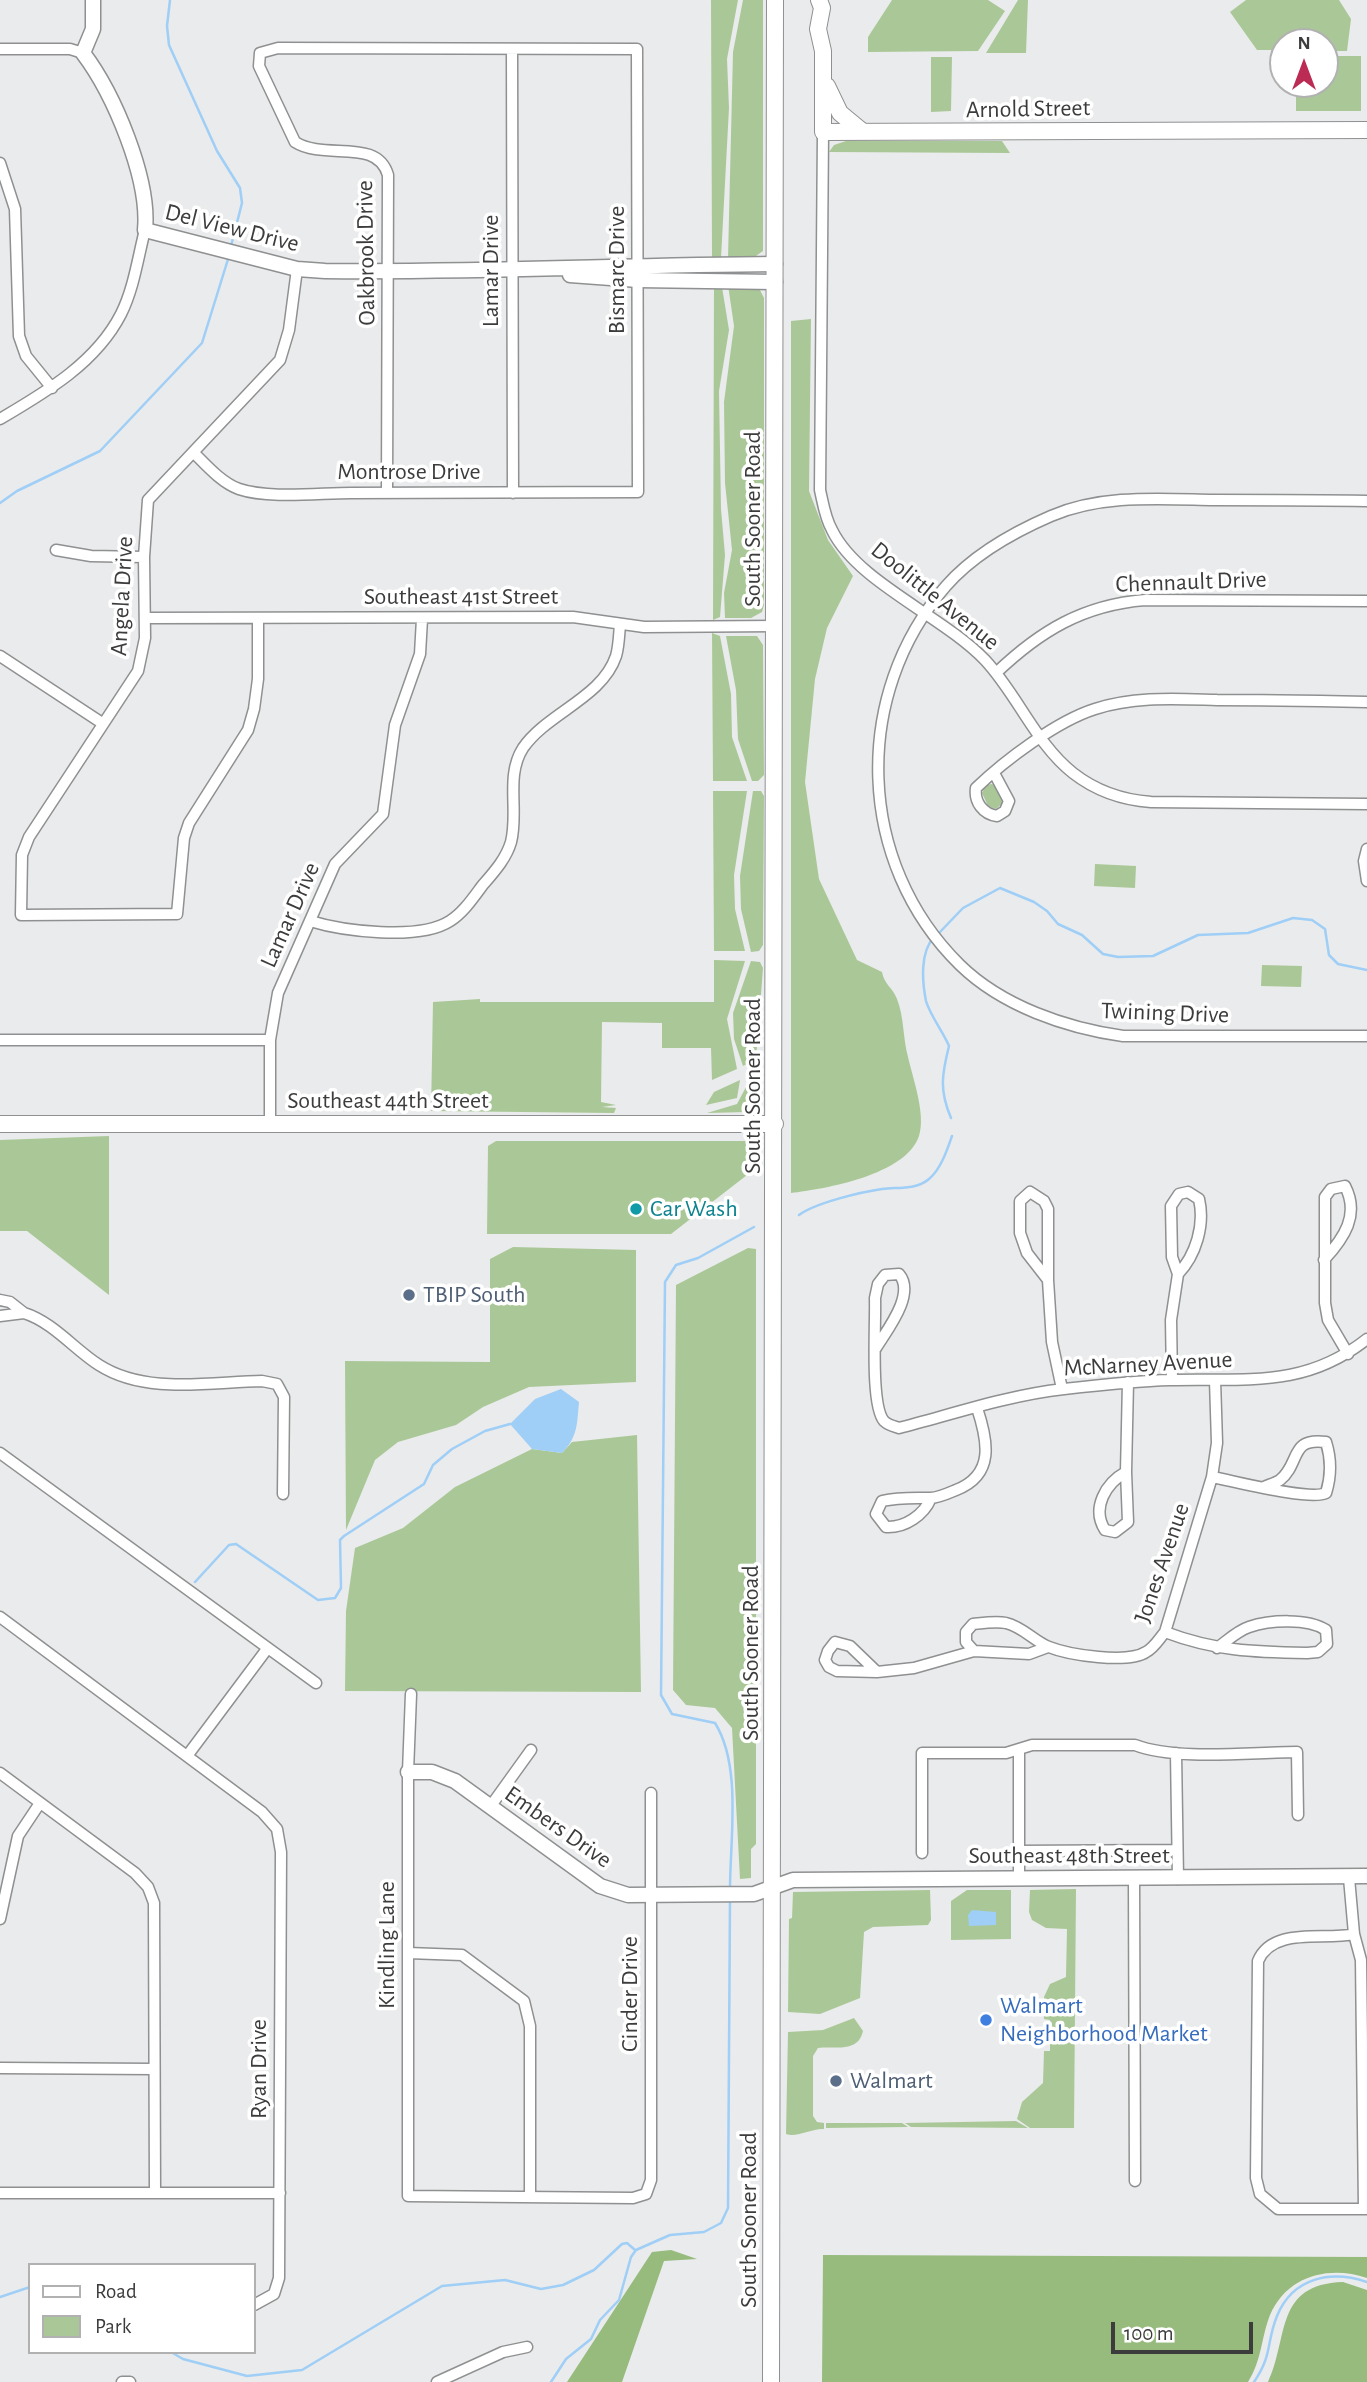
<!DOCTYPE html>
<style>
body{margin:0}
#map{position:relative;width:1367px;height:2382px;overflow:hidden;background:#eaebec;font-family:"Alegreya Sans",sans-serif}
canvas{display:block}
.legend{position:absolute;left:28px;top:2263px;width:228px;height:91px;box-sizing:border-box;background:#fff;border:2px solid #b1b1b1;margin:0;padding:9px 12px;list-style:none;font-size:21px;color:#3c3c3d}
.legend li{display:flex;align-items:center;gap:14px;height:35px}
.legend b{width:35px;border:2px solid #b1b1b1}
.north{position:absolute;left:1269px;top:28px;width:70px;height:70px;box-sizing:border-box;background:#fff;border:2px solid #b1b1b1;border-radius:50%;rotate:0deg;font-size:19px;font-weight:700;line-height:28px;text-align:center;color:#3c3c3d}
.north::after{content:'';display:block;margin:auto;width:24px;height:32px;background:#bb2b53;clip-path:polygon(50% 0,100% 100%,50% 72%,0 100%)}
.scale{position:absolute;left:1111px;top:2322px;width:142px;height:32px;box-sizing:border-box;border:4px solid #3c3c3d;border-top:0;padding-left:9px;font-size:21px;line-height:24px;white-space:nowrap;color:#3c3c3d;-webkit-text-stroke:5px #fff;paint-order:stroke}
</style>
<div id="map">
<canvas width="1367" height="2382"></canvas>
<ul class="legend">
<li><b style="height:9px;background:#fff"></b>Road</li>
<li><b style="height:19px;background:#aac897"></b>Park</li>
</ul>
<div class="north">N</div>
<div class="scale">100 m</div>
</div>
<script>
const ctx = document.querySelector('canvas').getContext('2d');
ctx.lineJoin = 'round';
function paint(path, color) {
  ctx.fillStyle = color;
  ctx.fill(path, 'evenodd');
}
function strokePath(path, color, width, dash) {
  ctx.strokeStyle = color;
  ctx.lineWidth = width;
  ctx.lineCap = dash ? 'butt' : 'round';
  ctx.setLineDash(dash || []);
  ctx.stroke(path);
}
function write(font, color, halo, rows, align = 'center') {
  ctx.font = font + ' "Alegreya Sans",sans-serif';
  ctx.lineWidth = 7;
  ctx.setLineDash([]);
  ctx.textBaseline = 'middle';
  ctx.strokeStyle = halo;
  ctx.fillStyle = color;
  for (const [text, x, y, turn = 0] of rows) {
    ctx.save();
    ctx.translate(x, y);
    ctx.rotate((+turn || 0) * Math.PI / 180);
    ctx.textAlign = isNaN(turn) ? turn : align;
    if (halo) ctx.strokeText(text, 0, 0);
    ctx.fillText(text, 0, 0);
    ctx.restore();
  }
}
const green = new Path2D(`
 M711,0H738L727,59L729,108L721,258L712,257Z
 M743,0H763V251L753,258H728L733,52Z
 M892,0H988L1005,11L978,51L868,52V37Z
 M1018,0H1028L1026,53H986Z
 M1246,0H1339L1351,19L1347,51H1325V42H1283V50H1257L1230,12Z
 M1325,56H1361V111H1296V84H1325Z
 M931,57H952L951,111L931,112Z
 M846,141H1002L1010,153L829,152L834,145Z
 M714,285L722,287L729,330L719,391L721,509L725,555L720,617L713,620Z
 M728,285L758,286L764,298V605L762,612L751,618H725L724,593L732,550L725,483L724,402L734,326Z
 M811,319L809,491L828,540L853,576L827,628L815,679L805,782L819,879L857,960L882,972C884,984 893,988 897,999C904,1016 903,1039 908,1057C913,1079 926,1114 919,1136C906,1175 825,1189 791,1193V321Z
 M712,633L720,636L731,694L732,737L747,781H713Z
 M726,636H757L763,645L764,775L758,781H752L738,739L736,690Z
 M992,784L996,786L1004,802L996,809L988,806L982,793L986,785Z
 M713,791H747L734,875L735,909L745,951H714Z
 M753,791H761L764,796L763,945L759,951L751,952L741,909L740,876Z
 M1095,864L1136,866L1135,888L1094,886Z
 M714,960L745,961L727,1019L737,1069L712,1080L711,1048H662V1023L602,1022L601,1102L616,1105L602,1107L616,1108L614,1113L431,1111L433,1002L480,999V1002H714Z
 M751,961L760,962L763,968L756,1059L743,1066L734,1039L733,1013Z
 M1262,965L1302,966L1301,987L1261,986Z
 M740,1080L737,1098L706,1105L714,1092Z
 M746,1087H749L747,1104L751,1109L746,1112L707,1113L737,1104Z
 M109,1136V1295L27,1231H0V1140Z
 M496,1141H747V1175L671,1234H487L488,1146Z
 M513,1247L636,1250V1382L529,1387L483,1407L456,1425L398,1442L375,1460L346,1530L345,1361L490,1362V1259Z
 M748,1248L756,1249V1844L751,1849V1878L740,1879L732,1728L715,1708L686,1705L673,1690L676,1285Z
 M637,1435L641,1692L345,1691L346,1611L355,1548L403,1528L455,1487L532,1449L562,1453L572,1442Z
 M1076,1889L1074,2128H1030L1017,2119L1022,2102L1043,2083L1044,2051H1050V2020L1044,2019V1997L1050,1984L1066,1977L1067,1929L1046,1928L1032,1920L1029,1912L1030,1890Z
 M930,1890L931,1920L928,1925L873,1927L864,1932L860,1998L820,2014L788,2012L789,1919L792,1918L793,1892Z
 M967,1890H1011V1939L951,1940V1901Z
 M854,2018L863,2031C858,2053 836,2046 818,2048L813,2056V2116L817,2122L824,2123V2129C812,2128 797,2138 786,2134L788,2032L823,2030Z
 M1016,2121L1028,2128L911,2127L905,2123Z
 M826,2123H902L908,2127L826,2128Z`);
const forest = new Path2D(`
 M671,2250L697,2259L664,2261L622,2382H567L652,2252Z
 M823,2255L1367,2257V2278C1330,2265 1287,2275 1270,2315C1261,2338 1262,2360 1248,2382H822Z
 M1343,2282L1367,2290V2382H1268C1289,2338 1274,2284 1343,2282Z`);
const water = new Path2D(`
 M561,1389L579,1402C577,1423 578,1437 562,1453L532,1449L510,1424L535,1399Z
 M972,1910L996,1912V1925L969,1926L968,1915Z`);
const stream = new Path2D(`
 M170,0L167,26L169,45L217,151L240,188L242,203L231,246
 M0,503L17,491L100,451L202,343L229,256
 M939,933L963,908L1000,888L1034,902L1047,911L1058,924L1082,935L1103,954L1118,957L1153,956L1198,935L1248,933L1293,918L1312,920L1325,929L1329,955L1338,964L1367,970
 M934,937C920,952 922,981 926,1001C930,1015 943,1032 949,1046C942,1074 939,1090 951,1118
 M799,1215C815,1203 861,1192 882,1189C898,1187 916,1190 929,1179C941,1169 947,1150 952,1136
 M195,1582L229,1545L236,1544L318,1600L335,1598L341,1588L340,1540L344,1536L424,1484L433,1465L452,1449L485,1431L510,1424
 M730,1889C730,1839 742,1766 715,1723L672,1714L661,1695L665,1282L676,1265L698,1258L754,1227
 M0,2297L30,2287
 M171,2352L183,2359L247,2376L302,2370L442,2286L505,2280L541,2289L563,2285L594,2270L622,2244L627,2243L635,2250
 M551,2382L566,2359L591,2339L600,2320L619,2300L631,2257L636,2250L670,2235L704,2232L721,2223L728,2208L730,1899
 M1254,2382C1273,2354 1266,2343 1277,2316C1293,2277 1331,2270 1367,2282`);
const minor = new Path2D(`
 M0,49H70L83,53
 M512,49L513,493
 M823,132L820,490C823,503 825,518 832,530C857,582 943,616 985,660C1017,694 1036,744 1073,773C1096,791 1123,800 1151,802L1367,804
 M0,163L15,209L19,336L26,356L52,388
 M0,419C46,392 96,363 121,314C134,288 138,257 145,230
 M194,453C207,466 222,483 239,489C269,499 319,493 351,493C447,493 542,492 638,492L637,49L278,48L260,53L259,66L295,142C325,161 377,137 388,175L387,493
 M1367,501C1316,500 1265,500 1214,500C1160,499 1102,494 1051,516C1014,532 974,554 946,586C851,695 856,863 960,965C1002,1006 1066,1028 1123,1036H1367
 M56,550L91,556L144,557
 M146,618L573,617L644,627L775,626
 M258,618V679L254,709L248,730L189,823L184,838L177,914L21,915L22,855L29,837L138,671L145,638L144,557L148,500L280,360L289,330L297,269
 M0,656L102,723
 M996,673C1040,631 1083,605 1145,600L1367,601
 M994,773L1009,801L1005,811L997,816C983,814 974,802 976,788C1005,760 1057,721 1095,709C1135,696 1177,699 1217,700C1267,700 1317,701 1367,702
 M1367,849L1364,861L1367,881
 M310,921C343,931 419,941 450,921C463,913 473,898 482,886C494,872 506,859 511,842C519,811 505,776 523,748C547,713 602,698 616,656C619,646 619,635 620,624
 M0,1040H270
 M270,1124V1040L278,993L335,864L383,814L395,725L420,654L422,619
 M1324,1260C1344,1238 1360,1215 1345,1186L1331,1189L1325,1197V1303L1328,1320L1348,1354
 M1048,1280V1209L1044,1201L1030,1192L1020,1201V1233L1027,1253L1048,1280L1052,1342L1062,1389
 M0,1300L10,1302L24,1313L0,1316
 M24,1313C53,1322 75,1350 99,1365C146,1395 209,1382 262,1381L277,1384L284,1397L283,1494
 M876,1348C887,1330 916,1294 899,1274L885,1275L878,1284L875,1298C876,1323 870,1405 884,1421C888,1425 893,1426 899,1428C953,1414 1009,1395 1064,1389C1099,1385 1134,1381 1170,1380C1245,1378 1304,1389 1367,1339
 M1172,1380L1171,1320L1178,1274L1172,1257L1171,1206L1179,1194L1188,1192L1199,1199C1205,1225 1196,1255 1178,1274
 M0,1453L316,1683
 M1126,1472L1128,1522L1115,1532L1105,1530C1091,1508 1106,1483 1126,1472L1128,1382
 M1212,1477C1234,1481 1310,1501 1326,1493C1331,1477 1331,1458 1326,1442C1289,1437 1301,1463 1280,1480C1276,1483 1268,1485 1264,1487
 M931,1498C924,1515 905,1528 886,1527L876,1514L882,1501C899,1497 914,1498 930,1498C938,1498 949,1493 956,1490C995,1475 988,1441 977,1408
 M0,1617L262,1812L277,1829L281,1852L279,2278L274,2294L254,2305
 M1165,1632C1215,1651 1254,1652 1307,1653L1318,1652L1327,1644L1326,1630C1308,1618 1270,1620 1249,1627C1237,1631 1227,1641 1217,1648
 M974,1651L1029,1654L1048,1647
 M877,1672L837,1671L829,1667L825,1660L828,1651L835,1642L850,1646L877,1672L914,1668L974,1651L966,1642V1632L973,1624C983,1623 996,1621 1006,1623C1023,1627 1034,1641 1049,1647C1069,1655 1128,1664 1146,1652C1154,1648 1159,1639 1165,1632L1212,1477L1217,1443L1215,1380
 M411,1694L408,1772V2196L633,2198L646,2194L651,2180V1793
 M1019,1749L1032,1745H1135C1177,1761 1251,1752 1297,1752L1298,1815
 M1176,1753L1178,1879
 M187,1756L267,1649
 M0,1773L135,1873L148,1887L154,1903L155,2193
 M490,1807L531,1750
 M1019,1851L1177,1850
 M922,1853V1753H1006L1019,1749V1879
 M1349,1878L1354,1934L1361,1960L1364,2209
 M1134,1879L1135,2181
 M0,1919L18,1836L40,1803
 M1354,1934C1324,1941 1273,1926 1258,1961L1256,2178L1260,2194L1278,2209H1367
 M408,1953L462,1955L524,2001L530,2026V2195
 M0,2068L154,2069
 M0,2193H280
 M122,2382H130
 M437,2382L503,2352L527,2347`);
const tertiary = new Path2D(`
 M93,0V29L83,53C114,94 150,179 145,230L297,269L325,271C475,273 625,265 775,264
 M570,275L638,280L775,282
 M408,1772H432L455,1781L600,1886L628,1895L754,1894L793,1880L1367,1876`);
const secondary = new Path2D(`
 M819,0L822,8L818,29L823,51V132L1367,130
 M827,86L840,113L863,132
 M0,1124H775
 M771,2382L775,0`);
const markers = [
 [636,1209,7,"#0f9aa8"],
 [409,1295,7,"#5c6f8a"],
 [986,2020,7,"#3f7fe0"],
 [836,2081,7,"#5c6f8a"]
];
const streetNames = [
 ["Arnold Street",1028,109,-1],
 ["Del View Drive",232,228,14],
 ["Oakbrook Drive",366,253,-91],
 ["Bismarc Drive",617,270,-90],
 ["Lamar Drive",491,271,-90],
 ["Montrose Drive",409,472],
 ["South Sooner Road",753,519,-90],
 ["Chennault Drive",1191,582,-2],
 ["Angela Drive",122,596,-87],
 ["Doolittle Avenue",935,596,39],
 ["Southeast 41st Street",461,597],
 ["Lamar Drive",290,915,-66],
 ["Twining Drive",1165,1013,2],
 ["South Sooner Road",753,1086,-90],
 ["Southeast 44th Street",388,1101],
 ["McNarney Avenue",1148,1364,-3],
 ["Jones Avenue",1162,1563,-71],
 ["South Sooner Road",751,1653,-90],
 ["Embers Drive",558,1827,35],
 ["Southeast 48th Street",1069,1856],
 ["Kindling Lane",387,1945,-90],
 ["Cinder Drive",630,1994,-90],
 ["Ryan Drive",259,2069,-90],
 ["South Sooner Road",749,2220,-90]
];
const cultureNames = [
 ["Car Wash",650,1209]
];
const serviceNames = [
 ["TBIP South",423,1295],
 ["Walmart",850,2081]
];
const shopNames = [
 ["Walmart",1000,2006],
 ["Neighborhood Market",1000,2034]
];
paint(green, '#aac897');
paint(forest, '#96bb7d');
paint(water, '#9fcef6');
strokePath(stream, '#9fcef6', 2.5);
strokePath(minor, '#8f9091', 13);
strokePath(tertiary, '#8f9091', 17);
strokePath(secondary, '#8f9091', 18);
strokePath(minor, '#fff', 10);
strokePath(tertiary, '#fff', 14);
strokePath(secondary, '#fff', 16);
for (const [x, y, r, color] of markers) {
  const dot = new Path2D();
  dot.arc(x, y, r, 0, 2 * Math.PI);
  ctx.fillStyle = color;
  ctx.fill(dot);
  strokePath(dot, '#fff', 2.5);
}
write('24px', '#3c3c3d', '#fff', streetNames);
write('24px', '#0d838f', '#fff', cultureNames, 'left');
write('24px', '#4e5e75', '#fff', serviceNames, 'left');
write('24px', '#366cbe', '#fff', shopNames, 'left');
</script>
